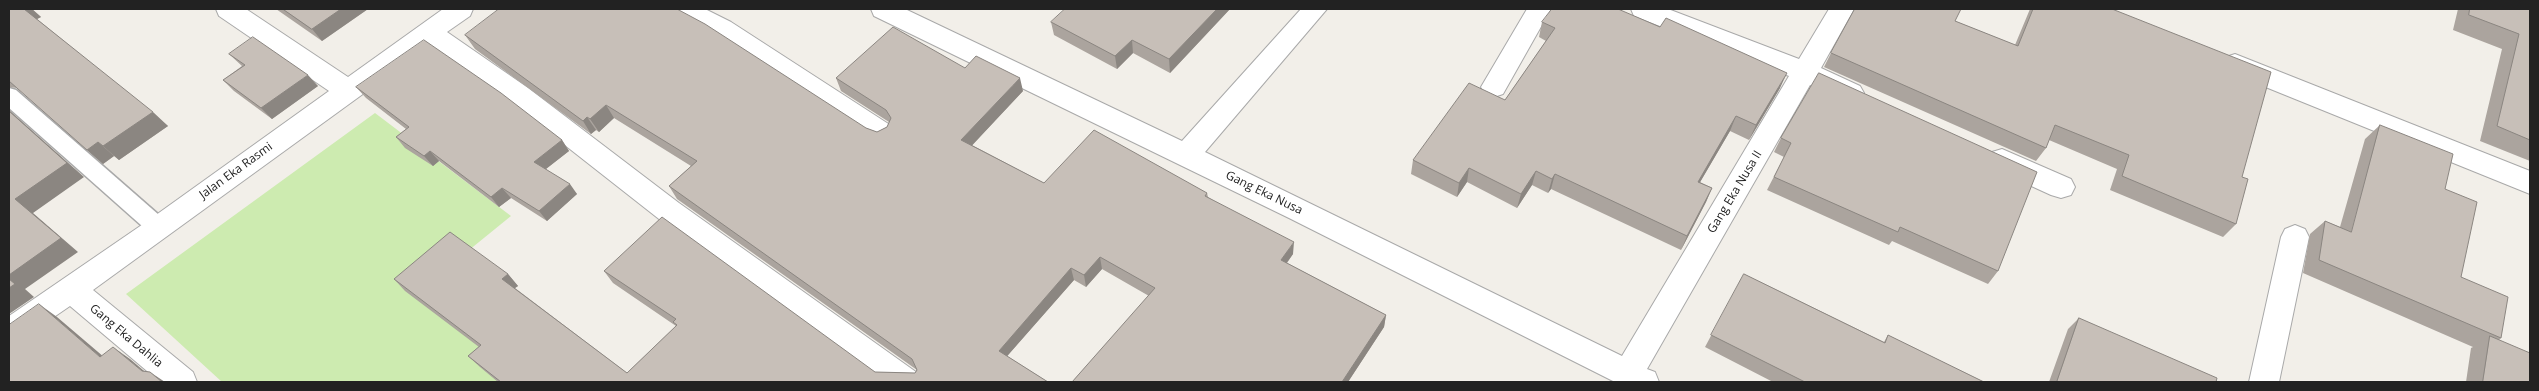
<!DOCTYPE html>
<style>
body{margin:0}
#map{position:relative;width:2539px;height:391px;overflow:hidden;background:#f2efe9;font-family:"Open Sans",sans-serif}
canvas{display:block}
.frame{position:absolute;inset:0;border:10px solid #222;pointer-events:none}
</style>
<div id="map">
<canvas width="2539" height="391"></canvas>
<div class="frame"></div>
</div>
<script>
const ctx = document.querySelector('canvas').getContext('2d');
ctx.lineJoin = 'round';
function paint(path, color) {
  ctx.fillStyle = color;
  ctx.fill(path, 'evenodd');
}
function strokePath(path, color, width, dash) {
  ctx.strokeStyle = color;
  ctx.lineWidth = width;
  ctx.lineCap = dash ? 'butt' : 'round';
  ctx.setLineDash(dash || []);
  ctx.stroke(path);
}
function write(font, color, halo, rows, align = 'center') {
  ctx.font = font + ' "Open Sans",sans-serif';
  ctx.lineWidth = 5;
  ctx.setLineDash([]);
  ctx.textBaseline = 'middle';
  ctx.strokeStyle = halo;
  ctx.fillStyle = color;
  for (const [text, x, y, turn = 0] of rows) {
    ctx.save();
    ctx.translate(x, y);
    ctx.rotate((+turn || 0) * Math.PI / 180);
    ctx.textAlign = isNaN(turn) ? turn : align;
    if (halo) ctx.strokeText(text, 0, 0);
    ctx.fillText(text, 0, 0);
    ctx.restore();
  }
}
const grass = new Path2D(`
 M375,113L511,216L415,294L524,382H222L126,294Z`);
const lane = new Path2D(`
 M9,88L16,90L167,222L170,228L167,234L159,237L151,234L9,108Z`);
const street = new Path2D(`
 M216,9H246L348,77L443,9H473L470,16L447,32L528,88L679,203L916,372L920,382H882L659,219L510,102L429,46L93,290L193,372L197,382H160L70,306L19,341L9,345V316L149,220L329,91L219,16Z
 M672,9H705L731,22L890,125L894,132L890,139L881,143L872,139L713,36L675,16Z
 M871,9H905L1182,141L1301,9H1327L1205,152L1622,356L1789,76L1634,16L1631,9H1668L1799,59L1829,9H1854L1821,68L1860,86L1864,93L1860,100L1851,103L1810,85L1647,369L1655,372L1659,382H1615L1289,218L874,16Z
 M1527,9H1551L1503,94L1494,97L1485,94L1481,87Z
 M2235,54L2530,171V194L2226,71L2222,64L2226,57Z
 M2002,149L2071,179L2075,187L2071,195L2061,198L2051,195L1992,168L1988,160L1992,152Z
 M2295,225L2305,229L2309,237L2279,382H2249L2281,237L2285,229Z`);
const wall = new Path2D(`
 M9,9H32L41,17L37,19L168,126L119,160L114,156L103,164L17,88L9,87Z
 M276,9H368L322,41Z
 M1230,9L1170,73L1133,53L1117,69L1054,35L1051,22Z
 M2030,9H2112L2242,177L2236,224L2223,237L2110,190L2117,169L2049,140L2046,148L2036,161L1824,67L1831,53L1955,21L2015,45Z
 M2458,9H2530V161L2480,141L2502,49L2453,30Z
 M1542,22L1780,88L1749,140L1730,131L1700,182L1712,188L1706,202L1681,250L1551,189L1548,193L1532,185L1517,208L1467,182L1457,197L1411,174L1413,160L1505,100L1546,41L1539,37Z
 M465,35L866,128L877,132L887,127L889,122L841,91L836,78L965,68L1023,91L972,145L1044,183L1207,193L1208,197L1293,254L1287,263L1386,315L1384,327L1348,382H1072L1149,296L1102,269L1086,287L1074,280L1007,356L1048,382H498L480,367L468,356L479,347L405,291L394,279L508,274L518,286L515,288L627,373L676,326L613,283L604,271L875,372L915,373L917,370L677,199L669,186L691,166L614,118L599,132L596,130L591,134L475,49Z
 M229,54L318,86L272,119L234,91L223,80L242,66Z
 M1819,73L1998,271L1988,284L1892,241L1889,245L1767,190L1784,157L1774,152L1781,138Z
 M356,87L562,140L569,151L546,169L577,194L547,221L511,198L499,207L439,161L433,166L405,148L396,137L406,129L366,98Z
 M2380,125L2445,189L2461,277L2501,338L2499,340L2530,382H2466L2471,348L2473,347L2303,273L2310,234L2325,221L2340,227L2365,139Z
 M1744,274L1884,342L1888,335L1984,382H1773L1705,347Z
 M2079,318L2216,382H2049L2068,329Z`);
const shadedWall = new Path2D(`
 M23,9H32L41,17L35,20Z
 M341,9H368L322,41L312,29Z
 M1217,9H1230L1170,73L1169,59Z
 M1132,40L1133,53L1117,69L1115,56Z
 M1787,73L1780,88L1749,140L1756,125Z
 M308,75L318,86L272,119L261,108Z
 M1020,78L1023,91L965,153L961,140Z
 M606,105L614,118L599,132L590,119Z
 M9,110L84,177L33,213L78,252L25,289L34,297L9,314V275L15,199Z
 M153,112L168,126L119,160L103,146Z
 M1736,116L1730,131L1692,196L1698,182Z
 M587,117L596,130L591,134L583,121Z
 M562,140L569,151L542,172L534,162Z
 M98,142L114,156L103,164L87,150Z
 M430,151L439,161L433,166L424,156Z
 M1469,168L1467,182L1457,197L1459,183Z
 M1536,171L1532,185L1517,208L1521,194Z
 M1555,174L1551,189L1548,193L1552,179Z
 M570,184L577,194L547,221L539,211Z
 M502,188L511,198L499,207L491,197Z
 M1712,188L1706,202L1681,250L1687,236Z
 M1294,242L1293,254L1280,272L1281,260Z
 M1100,257L1102,269L1086,287L1084,275Z
 M1071,268L1074,280L1002,362L999,351Z
 M508,274L518,286L512,290L502,279Z
 M39,304L57,317L118,369L100,357Z
 M1386,315L1384,327L1348,382H1342Z
 M113,347L130,359L157,382L142,371Z
 M150,372L165,382H162Z`);
const building = new Path2D(`
 M9,9H24L153,112L103,146L98,142L87,150L9,81Z
 M283,9H341L312,29Z
 M499,9H677L705,24L866,128L877,132L887,127L891,118L886,110L836,78L893,27L965,68L976,56L1020,78L961,140L1044,183L1094,130L1207,193L1205,196L1294,242L1281,260L1386,315L1342,382H1072L1155,288L1100,257L1084,275L1071,268L999,351L1048,382H501L468,356L481,345L394,279L450,232L508,274L502,279L627,373L677,325L673,322L676,319L604,271L662,217L875,372L915,373L917,370L912,359L669,186L697,161L606,105L590,119L587,117L583,121L465,35Z
 M1065,9H1217L1169,59L1132,40L1115,56L1051,22Z
 M1552,9H1618L1660,27L1666,18L1787,73L1756,125L1736,116L1698,182L1712,188L1687,236L1555,174L1552,179L1536,171L1521,194L1469,168L1459,183L1413,160L1469,83L1505,100L1555,28L1542,22Z
 M1855,9H1961L1955,21L2018,46L2033,9H2112L2271,72L2242,177L2248,179L2236,224L2122,176L2129,155L2055,125L2046,148L1831,53Z
 M2470,9H2530V140L2497,126L2519,34L2469,15Z
 M253,37L308,75L261,108L223,80L245,65L229,54Z
 M424,40L501,93L562,140L534,162L570,184L539,211L502,188L491,197L430,151L424,156L396,137L409,127L356,87Z
 M1819,73L2037,172L1998,271L1900,227L1898,232L1774,177L1791,143L1781,138Z
 M9,111L67,163L15,199L61,238L9,275Z
 M2380,125L2453,154L2445,189L2477,202L2461,277L2508,297L2501,338L2319,260L2325,221L2351,232Z
 M1744,274L1885,343L1888,335L1984,382H1805L1711,335Z
 M9,279L15,284L9,288Z
 M39,304L100,357L113,347L142,371L150,372L162,382H9V325Z
 M2079,318L2217,378L2216,382H2057Z
 M2490,336L2530,353V382H2483Z`);
const streetNames = [
 ["Jalan Eka Rasmi",236,171,-36],
 ["Gang Eka Nusa II",1735,192,-59],
 ["Gang Eka Nusa",1264,193,26],
 ["Gang Eka Dahlia",126,336,40]
];
paint(grass, '#cdebb0');
strokePath(lane, '#a9a9a9', 3);
strokePath(street, '#a9a9a9', 2);
paint(lane, '#fff');
paint(street, '#fff');
paint(wall, '#aba49e');
paint(shadedWall, '#8b8681');
paint(building, '#c7bfb8');
strokePath(building, '#8b8681', 1);
write('12px', '#222', '#fff', streetNames);
</script>
